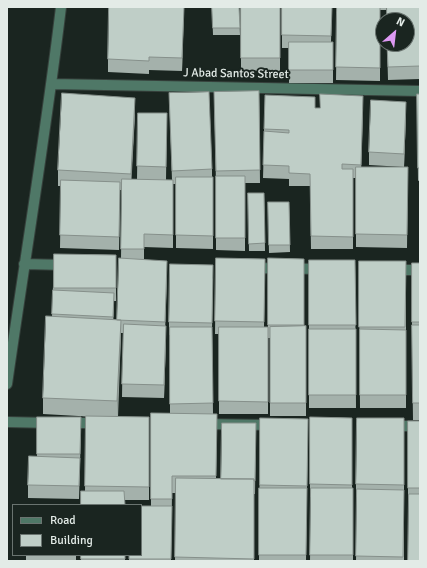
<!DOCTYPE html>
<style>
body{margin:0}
#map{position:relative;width:427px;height:568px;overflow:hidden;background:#1a2520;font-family:Signika,sans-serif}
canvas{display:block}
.frame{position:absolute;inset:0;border:8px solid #e3ebe7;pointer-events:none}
.legend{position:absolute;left:12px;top:504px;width:130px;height:52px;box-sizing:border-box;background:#1a2520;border:1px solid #6a7470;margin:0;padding:5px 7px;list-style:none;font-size:12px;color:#e3ebe7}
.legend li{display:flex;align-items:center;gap:8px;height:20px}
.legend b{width:20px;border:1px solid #6a7470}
.north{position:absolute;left:375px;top:12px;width:40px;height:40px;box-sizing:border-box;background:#1a2520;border:1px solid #6a7470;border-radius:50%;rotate:28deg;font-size:11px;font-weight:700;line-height:16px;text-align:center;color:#e3ebe7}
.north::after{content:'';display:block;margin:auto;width:14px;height:18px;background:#dd99f3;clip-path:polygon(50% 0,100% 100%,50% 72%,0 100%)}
</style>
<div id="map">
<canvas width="427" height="568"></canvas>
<div class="frame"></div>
<ul class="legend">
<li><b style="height:5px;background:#4f7867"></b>Road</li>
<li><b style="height:11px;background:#bfcec7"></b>Building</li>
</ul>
<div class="north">N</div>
</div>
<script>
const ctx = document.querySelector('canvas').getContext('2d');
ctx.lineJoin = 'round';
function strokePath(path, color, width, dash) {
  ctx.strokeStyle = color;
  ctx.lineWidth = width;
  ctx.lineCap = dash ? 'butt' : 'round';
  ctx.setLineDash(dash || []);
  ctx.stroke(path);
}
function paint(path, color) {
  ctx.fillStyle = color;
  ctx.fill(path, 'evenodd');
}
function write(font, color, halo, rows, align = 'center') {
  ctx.font = font + ' Signika,sans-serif';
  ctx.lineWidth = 4;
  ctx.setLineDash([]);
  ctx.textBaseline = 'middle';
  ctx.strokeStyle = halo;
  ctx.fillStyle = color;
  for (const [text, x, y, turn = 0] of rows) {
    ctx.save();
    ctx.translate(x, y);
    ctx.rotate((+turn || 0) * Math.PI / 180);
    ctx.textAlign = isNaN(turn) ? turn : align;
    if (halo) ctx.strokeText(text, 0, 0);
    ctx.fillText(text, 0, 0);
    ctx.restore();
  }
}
const minor = new Path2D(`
 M52,84L420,91
 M24,264L66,265
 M252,268L322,269
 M392,270H420
 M7,384C25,258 46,133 61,7
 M7,422L51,423
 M67,423H99
 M203,424L273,425
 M391,426H420`);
const wall = new Path2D(`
 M184,7L182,71L149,70V74L108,72V59Z
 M202,7H239L240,35H213L212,8H202Z
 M241,7H280V71H241Z
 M282,7H332L331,42H333V83H289V48H282Z
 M337,7H386V10H380V81L336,80Z
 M420,7V79L388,80L387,44Z
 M259,91L260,183H245V251L216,250V184L214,92Z
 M169,93L212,169V177H213V249L176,248V184H173V248L144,247V259L167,274L165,326L166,339L164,398L122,397L123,333H121L118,417H149V500H125L85,491L86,416L96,417L43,414V398L52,317L54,254L116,255V301H114L113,320H117L121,258L122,190H120L119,250L60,248L61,186H58V170L135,114L131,179H137L138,113H167L166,180H172Z
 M417,94H420V180L418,181Z
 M315,108L363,109L361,167H408L407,248L356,247V178H353V249H311L310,186H289V179L263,178L264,142V129Z
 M406,115L404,167L369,165V152Z
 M248,193H264L265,251H249Z
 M268,202H289L290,252L269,253Z
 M216,258L265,259L264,327H268V258L304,259V326H306V416H270V338H268V414H219V334H215Z
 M309,260H355L356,408H309Z
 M359,261H406V408H360Z
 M412,263H420V420H413L412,342Z
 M213,278L212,330L213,414H217L216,479H221L256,423L255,494H254V561H175L176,493H172L171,561H129V555L151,506V413H170V335H169V322Z
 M37,417L81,430L79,499L28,498V485L37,456Z
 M310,417L352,418V488H353V561H310L311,497H310Z
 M260,418L308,419L306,561H259Z
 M404,418V561H356L357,497H356V484Z
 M408,421H420V561H408L409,501H408Z
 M26,555H76V561H26Z
 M81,555H125V561H81Z`);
const shadedWall = new Path2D(`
 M184,7L182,71V58Z
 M363,96V109L361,178V165Z
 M135,98V114L131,191V174Z
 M406,102V115L404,167V154Z
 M167,261V274L165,335V322Z
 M114,293V306L113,330V317Z
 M121,320V337L117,418V401Z
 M166,326V339L164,398V385Z`);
const building = new Path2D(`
 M109,7H184L182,58L149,57V61L108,59Z
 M212,7H239L240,28H213Z
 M241,7H280V58H241Z
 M282,7H332L331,36L282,35Z
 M337,7H380V68L336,67Z
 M387,7H420V66L388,67L387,44H407V20H387Z
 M289,42H333V70H289Z
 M259,91L260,170L216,171L214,92Z
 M209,92L212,169L172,171L169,93Z
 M62,93L135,98L131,174L58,170Z
 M320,94L363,96L361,165L342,164V169H353V237L311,236L310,174L289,173V166L263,165L264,131L289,133V130L264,129L265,95L315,97V108H320Z
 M417,94H420V168H418Z
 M371,100L406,102L404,154L369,152Z
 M138,113H167L166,167L137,166Z
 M356,167H408L407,235L356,234Z
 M216,176H245V238H216Z
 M176,177H213V236L176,235Z
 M122,179L173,180V235L144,234V249H121Z
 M61,180L120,182L119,237L60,235Z
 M248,193H264L265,243L249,244Z
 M268,202H289L290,245H269Z
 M54,254L116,255V288H54Z
 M119,258L167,261L165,322L117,320Z
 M216,258L265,259L264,322L215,321Z
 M268,258L304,259V325H268Z
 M309,260H355L356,325H309Z
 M359,261H406L405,327H359Z
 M412,263H420V322H412Z
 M170,264L213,265L212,323L169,322Z
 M53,290L114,293L113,317L52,314Z
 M46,316L121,320L117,401L43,398Z
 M124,324L166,326L164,385L122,384Z
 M412,325H420V403H413Z
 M306,326V403H270V327Z
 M170,327H212L213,403L170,404Z
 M219,327H268V402L219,401Z
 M309,329H356V395H309Z
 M360,329L406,330V395H360Z
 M151,413L217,414L216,476H172V499H151Z
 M86,416L149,417V487L85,486Z
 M37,417H81L80,454H37Z
 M310,417L352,418V485L310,484Z
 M260,418L308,419L307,486L260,485Z
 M357,418H404V485L356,484Z
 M408,421H420V488H408Z
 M222,423H256L255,481H254V479H221Z
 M29,456L80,458L79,486L28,485Z
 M176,478L254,479V559L175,557Z
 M259,488H307L306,555H259Z
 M311,488H353V555H310Z
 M357,489L404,490L403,557L356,556Z
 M81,491H124L125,505H81Z
 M409,494H420V561H408Z
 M141,506H172L171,559H129V555H141Z
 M81,555H125V559H81Z`);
const streetNames = [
 ["J Abad Santos Street",236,74,1]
];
strokePath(minor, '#36413c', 12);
strokePath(minor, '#4f7867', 10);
paint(wall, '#a4b1ab');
paint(shadedWall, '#86908b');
paint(building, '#bfcec7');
strokePath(building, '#86908b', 1);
write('12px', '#e3ebe7', '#1a2520', streetNames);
</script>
